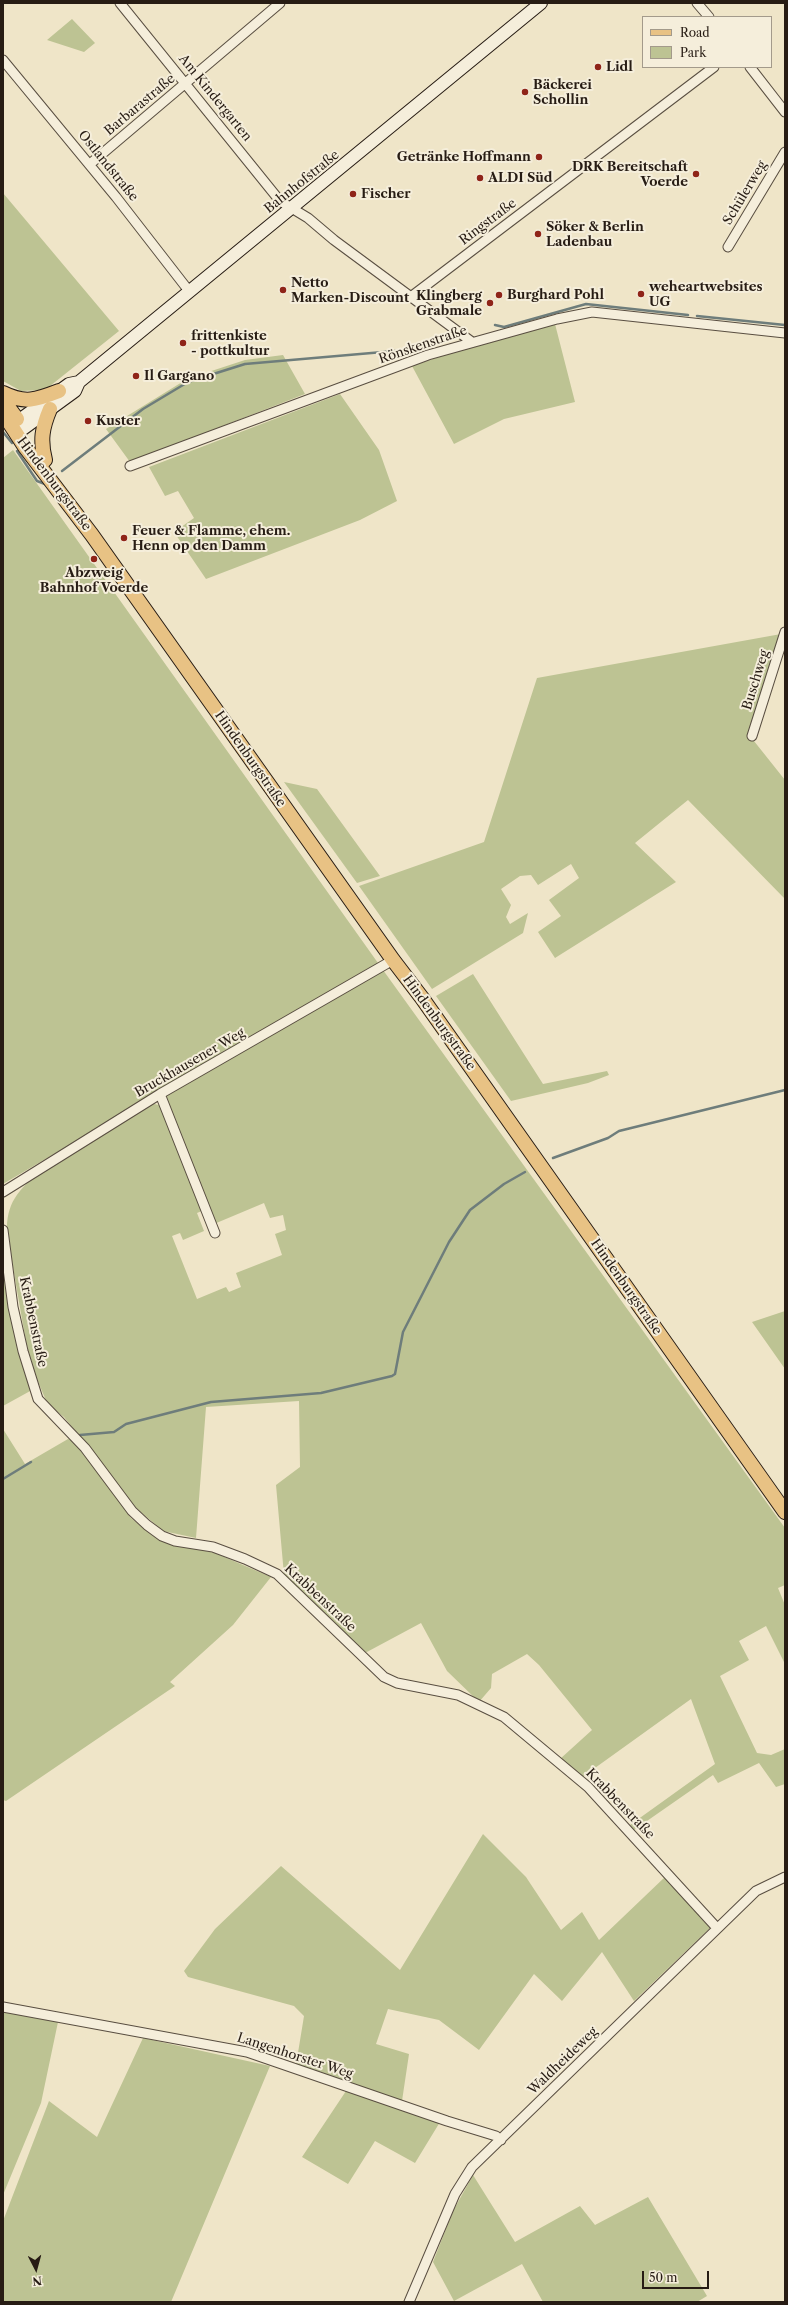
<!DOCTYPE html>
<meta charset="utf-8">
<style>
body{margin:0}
#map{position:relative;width:788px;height:2305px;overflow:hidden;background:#efe5c8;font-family:"Libre Caslon Text",serif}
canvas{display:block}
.frame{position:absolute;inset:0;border:4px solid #271c14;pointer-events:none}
.legend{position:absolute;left:642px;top:16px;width:130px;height:52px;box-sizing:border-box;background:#f5eedb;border:1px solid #a39a8b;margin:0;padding:5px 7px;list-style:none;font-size:12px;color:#271c14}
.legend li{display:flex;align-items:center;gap:8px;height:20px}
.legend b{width:20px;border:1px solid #a39a8b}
.north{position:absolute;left:16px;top:2249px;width:40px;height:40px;-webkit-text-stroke:3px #f5eedb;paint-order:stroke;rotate:174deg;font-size:11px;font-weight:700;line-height:16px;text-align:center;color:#271c14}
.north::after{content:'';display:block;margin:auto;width:14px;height:18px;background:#271c14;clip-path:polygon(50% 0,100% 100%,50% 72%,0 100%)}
.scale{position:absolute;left:642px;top:2271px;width:67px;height:18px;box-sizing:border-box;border:2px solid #271c14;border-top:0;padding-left:5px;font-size:12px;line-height:14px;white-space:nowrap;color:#271c14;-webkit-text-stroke:3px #f5eedb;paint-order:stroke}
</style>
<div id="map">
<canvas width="788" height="2305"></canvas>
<div class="frame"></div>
<ul class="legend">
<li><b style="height:5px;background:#e8c284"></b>Road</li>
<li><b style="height:11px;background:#bdc393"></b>Park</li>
</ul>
<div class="north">N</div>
<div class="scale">50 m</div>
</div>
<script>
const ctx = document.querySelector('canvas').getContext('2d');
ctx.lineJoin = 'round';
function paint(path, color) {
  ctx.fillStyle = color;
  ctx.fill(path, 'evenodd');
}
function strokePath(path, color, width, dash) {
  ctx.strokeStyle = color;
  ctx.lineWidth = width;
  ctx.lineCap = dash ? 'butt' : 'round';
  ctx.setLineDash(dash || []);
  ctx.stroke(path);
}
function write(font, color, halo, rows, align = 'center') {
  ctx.font = font + ' "Libre Caslon Text",serif';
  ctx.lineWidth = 4;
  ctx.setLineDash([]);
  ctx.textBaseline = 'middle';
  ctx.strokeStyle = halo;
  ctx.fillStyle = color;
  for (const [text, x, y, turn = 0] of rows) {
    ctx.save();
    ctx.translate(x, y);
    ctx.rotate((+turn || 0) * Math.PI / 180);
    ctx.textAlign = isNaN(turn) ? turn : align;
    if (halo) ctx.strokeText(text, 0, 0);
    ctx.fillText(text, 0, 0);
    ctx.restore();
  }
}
const green = new Path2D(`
 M72,19L95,43L84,52L47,40Z
 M3,193L119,331L45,390L21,391L3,381Z
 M555,324L575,402L504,419L454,444L412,366L475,345Z
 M283,355L305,394L130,462L106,429L187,379L245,360Z
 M340,394L379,450L397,501L360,520L206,579L174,532L194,518L178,491L165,496L149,467Z
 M13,450L378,963L3,1184V458Z
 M781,634L750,736L785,780V899L688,800L635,843L676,882L555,958L538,932L561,916L549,900L579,878L571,864L538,885L531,875L520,876L501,889L511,905L506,917L510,924L528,913L523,933L432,989L359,886L484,842L537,678Z
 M284,782L317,789L380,876L357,883Z
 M383,970L785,1528V1585L778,1588L785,1605V1664L766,1626L739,1641L749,1660L720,1676L757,1753L771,1755L785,1749V1784L776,1787L759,1763L718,1783L713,1775L634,1830L630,1825L715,1764L691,1699L581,1778L560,1759L592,1730L539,1665L527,1654L492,1674L491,1688L479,1702L447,1671L421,1623L365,1653L284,1575L276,1485L300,1467L299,1401L206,1407L196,1538L163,1531L135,1507L64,1417L48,1405L36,1377L26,1342L7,1233C6,1203 18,1191 39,1172L150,1103L163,1106L204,1210L197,1213L204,1231L183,1240L180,1233L172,1236L197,1299L226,1287L229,1292L241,1287L236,1273L282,1255L275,1234L286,1230L283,1215L270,1218L264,1203L214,1224L164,1096Z
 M473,974L543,1084L607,1071L609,1075L588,1083L511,1101L436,996Z
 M3,1262L32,1390L3,1406Z
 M785,1311V1369L752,1322Z
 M3,1429L25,1464L68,1439L76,1441L131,1518L153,1536L183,1546L215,1553L271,1577L233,1625L170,1682L175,1686L6,1801L3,1800Z
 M483,1834L526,1877L561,1930L582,1912L599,1940L666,1876L711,1927L634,2001L602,1952L562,2001L534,1974L479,2050L439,2020L388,2009L376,2044L409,2054L402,2101L296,2065L304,2016L294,2006L188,1977L184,1971L215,1929L281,1866L400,1970Z
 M3,2010L58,2022L41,2103L3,2195Z
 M143,2038L270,2066L171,2302H3V2221L49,2101L97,2137Z
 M346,2091L440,2122L415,2163L375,2141L348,2184L302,2157Z
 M473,2175L515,2242L580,2206L595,2225L648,2197L707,2296L697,2302H543L522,2264L454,2301L433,2262L453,2211Z`);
const stream = new Path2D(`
 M697,316L785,325
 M495,325L504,327L586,304L688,315
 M3,432L12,443
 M17,451L37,481L45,484
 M62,471L143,409L188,382L245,364L429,348L433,344
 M553,1158L608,1138L619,1131L785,1090
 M80,1435L114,1432L126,1424L211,1402L321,1393L392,1376L395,1374L403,1332L449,1242L470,1210L504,1184L525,1172
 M3,1479L31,1462`);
const street = new Path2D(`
 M120,3L280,201L308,218L334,240L472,342
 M697,3L709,17
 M3,60L116,197L189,291
 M750,67L785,112
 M90,164L280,3
 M728,247L785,152
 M412,296L714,67
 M130,466L428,355L557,319L592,312L785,333
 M752,736L785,632
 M160,1094L215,1233
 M3,1192L160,1094L393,960
 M3,1230L13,1307L23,1351L38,1399L85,1448L132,1511L147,1525L162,1536L175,1541L213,1547L245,1559L277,1574L384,1677L397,1683L458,1695L504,1717L588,1787L717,1928
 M3,2007L247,2052L447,2121L496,2136L501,2140
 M409,2302L455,2194L472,2167L756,1891L785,1877`);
const secondary = new Path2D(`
 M11,426L69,384L79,382
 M16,434L75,391L79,382L541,3`);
const primary = new Path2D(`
 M3,393C25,404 36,400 59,391
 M3,400L17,419
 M3,413L25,447L92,535L393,960L422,998L785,1512
 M45,460C40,440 42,428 50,409`);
const markers = [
 [598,67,4,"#8f2418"],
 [525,92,4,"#8f2418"],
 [539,157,4,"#8f2418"],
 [696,174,4,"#8f2418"],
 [480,178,4,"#8f2418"],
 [353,194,4,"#8f2418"],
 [538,234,4,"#8f2418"],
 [283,290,4,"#8f2418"],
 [641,294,4,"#8f2418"],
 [499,295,4,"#8f2418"],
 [490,303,4,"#8f2418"],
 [183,343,4,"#8f2418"],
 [136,376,4,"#8f2418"],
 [88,421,4,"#8f2418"],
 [124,538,4,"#8f2418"],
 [94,559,4,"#8f2418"]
];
const poiNames = [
 ["Lidl",606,67],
 ["Bäckerei",533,85],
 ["Schollin",533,100],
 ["Getränke Hoffmann",531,157,"right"],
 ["DRK Bereitschaft",688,167,"right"],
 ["Voerde",688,182,"right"],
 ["ALDI Süd",488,178],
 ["Fischer",361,194],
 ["Söker & Berlin",546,227],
 ["Ladenbau",546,242],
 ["Netto",291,283],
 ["Marken-Discount",291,298],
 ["weheartwebsites",649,287],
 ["UG",649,302],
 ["Burghard Pohl",507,295],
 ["Klingberg",482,296,"right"],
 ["Grabmale",482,311,"right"],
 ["frittenkiste",191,336],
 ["- pottkultur",191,351],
 ["Il Gargano",144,376],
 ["Kuster",96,421],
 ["Feuer & Flamme, ehem.",132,531],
 ["Henn op den Damm",132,546],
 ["Abzweig",94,573,"center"],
 ["Bahnhof Voerde",94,588,"center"]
];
const streetNames = [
 ["Am Kindergarten",215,98,51],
 ["Barbarastraße",140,105,-40],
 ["Ostlandstraße",108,166,51],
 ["Bahnhofstraße",302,182,-39],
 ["Schülerweg",745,193,-59],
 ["Ringstraße",488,222,-37],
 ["Rönskenstraße",423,345,-19],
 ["Hindenburgstraße",54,484,53],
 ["Buschweg",756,680,-73],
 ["Hindenburgstraße",250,759,55],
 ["Hindenburgstraße",439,1023,54],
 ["Bruckhausener Weg",190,1063,-30],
 ["Hindenburgstraße",626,1287,55],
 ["Krabbenstraße",33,1322,78],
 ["Krabbenstraße",320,1598,43],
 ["Krabbenstraße",620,1804,46],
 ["Langenhorster Weg",295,2056,18],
 ["Waldheideweg",563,2061,-44]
];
paint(green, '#bdc393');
strokePath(stream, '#6e7d7b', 2.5);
strokePath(street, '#594e41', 11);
strokePath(secondary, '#271c14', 14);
strokePath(primary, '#271c14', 16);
strokePath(street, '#f5eedb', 9);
strokePath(secondary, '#f5eedb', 12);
strokePath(primary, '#e8c284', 14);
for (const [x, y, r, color] of markers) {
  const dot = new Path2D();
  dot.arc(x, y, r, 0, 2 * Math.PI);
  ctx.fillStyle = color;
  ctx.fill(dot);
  strokePath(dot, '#f5eedb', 1.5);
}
write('bold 13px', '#271c14', '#f5eedb', poiNames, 'left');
write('13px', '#271c14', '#f5eedb', streetNames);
</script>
